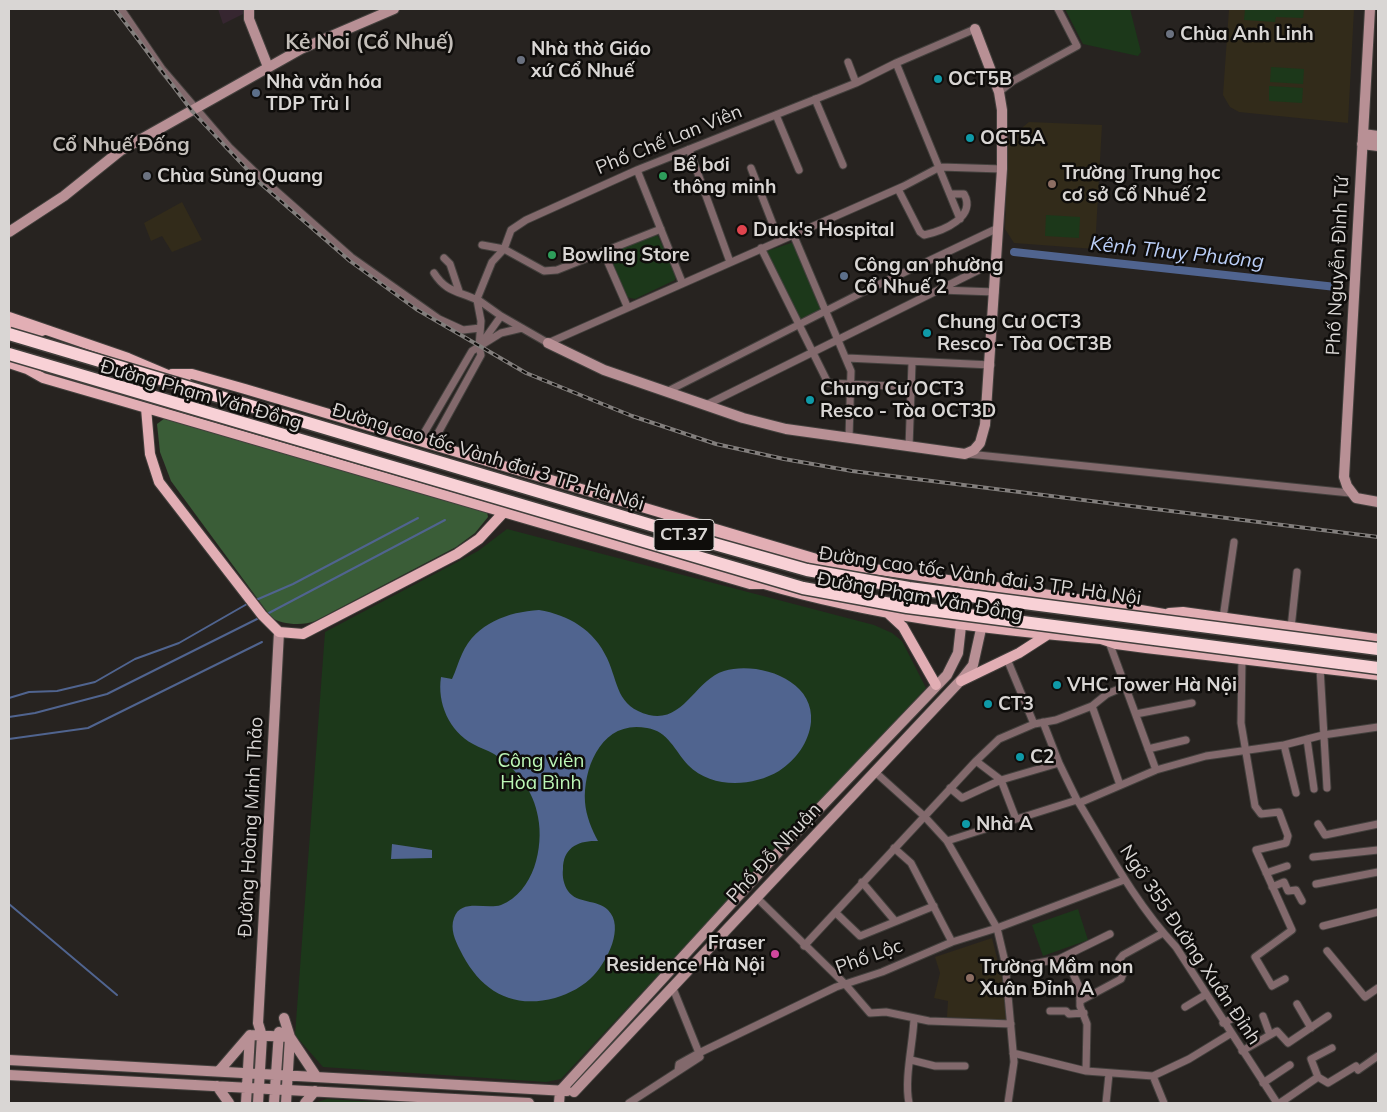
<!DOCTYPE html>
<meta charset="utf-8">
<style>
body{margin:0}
#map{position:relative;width:1387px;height:1112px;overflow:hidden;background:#272320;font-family:Mulish,sans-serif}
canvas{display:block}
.frame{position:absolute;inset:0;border:10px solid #d9d6d4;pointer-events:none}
</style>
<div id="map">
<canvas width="1387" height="1112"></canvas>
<div class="frame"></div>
</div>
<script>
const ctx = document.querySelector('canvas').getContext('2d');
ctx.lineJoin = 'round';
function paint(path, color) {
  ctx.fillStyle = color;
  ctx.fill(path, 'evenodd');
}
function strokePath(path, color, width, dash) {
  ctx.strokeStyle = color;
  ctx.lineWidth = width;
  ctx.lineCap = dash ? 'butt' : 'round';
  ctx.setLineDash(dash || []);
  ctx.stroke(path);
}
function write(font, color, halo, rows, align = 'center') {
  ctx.font = font + ' Mulish,sans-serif';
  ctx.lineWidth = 5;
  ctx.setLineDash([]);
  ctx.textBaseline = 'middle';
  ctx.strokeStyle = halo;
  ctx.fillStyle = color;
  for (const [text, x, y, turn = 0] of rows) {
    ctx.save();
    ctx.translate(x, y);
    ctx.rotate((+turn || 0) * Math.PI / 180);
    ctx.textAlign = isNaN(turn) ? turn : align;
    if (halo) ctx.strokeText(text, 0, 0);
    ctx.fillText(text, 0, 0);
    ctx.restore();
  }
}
const education = new Path2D(`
 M1229,9H1354L1348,123L1239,112L1230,107L1223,95Z
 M1029,122L1102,125L1095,249L1014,243L1005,229L1008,139Z
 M182,202L202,240L172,252L162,236L151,241L144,223Z
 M992,938L1003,982L1006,1021L947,1017L948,1001L934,998L940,973L935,957Z`);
const medical = new Path2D(`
 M218,9H247V12L223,24Z`);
const green = new Path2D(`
 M1065,9H1130L1141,52L1138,56L1083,44Z
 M1245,9H1304L1303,18L1276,17L1275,22L1244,20Z
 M1271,67L1304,69L1303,84L1270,82Z
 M1269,86L1303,88L1302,103L1269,101Z
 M1046,215L1080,217L1079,238L1045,236Z
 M655,235L658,236L676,275L675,280L635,299L626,297L610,255L612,251L648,236Z
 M794,242L823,310L800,321L767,251Z
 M507,529L874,625L892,633L902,641L926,688L561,1079L546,1082L323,1067L295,1035L325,632L478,551Z
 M1078,909L1088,940L1043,956L1032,925Z
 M327,1099L393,1103H314Z`);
const forest = new Path2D(`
 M165,418L487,512L488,517L475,533L456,547L315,621C304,626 280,625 271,617L171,481L160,452L157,424Z`);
const water = new Path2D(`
 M539,610C569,615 594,630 607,658C619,684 616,706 649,715C684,723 695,680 724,671C757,661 815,679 811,722C809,742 796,760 779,771C752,787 712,789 688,765C675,751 668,731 647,728C603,719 583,766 585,802C586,816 592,830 598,841C578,840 563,848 563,869C562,877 564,885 568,891C577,904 597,899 608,910C625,927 607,961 594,975C584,986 569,994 555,998C510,1010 479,989 460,950C455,940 450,929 454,918C461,898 486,910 501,905C534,892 544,847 538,817C534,791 516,768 494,754C487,750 480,748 473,744C449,731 437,703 441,677L452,679C456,671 458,662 462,654C476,623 508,612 539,610Z
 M392,844L432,850V858L391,859Z`);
const stream = new Path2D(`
 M256,600L293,584L418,518
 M267,614L445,520
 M9,698L29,692L57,691L95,682L135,659L179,643L247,604
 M9,717L35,713L107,694L259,618
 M9,739L88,728L262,642
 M9,904L117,995`);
const canal = new Path2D(`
 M1014,252L1336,287`);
const street = new Path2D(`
 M121,9L162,69L229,147L259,176L351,257L439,319L463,330L480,328
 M848,62L856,83
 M896,63L960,219
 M999,92L1013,81L1077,46L1058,9
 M815,99L843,165
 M776,115L799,170
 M689,149L730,262
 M751,168L779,240
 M637,170L682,282
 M898,189L920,232L924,235C943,231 977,217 964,194H950
 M793,234L851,371L849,438
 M482,245L504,249L544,271L557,270L661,229
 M761,248L828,383L911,387
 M603,251L627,306
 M444,258L450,264L459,291
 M940,290L995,292
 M501,316L548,343L904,186L940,167L1002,169
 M479,347L501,316L477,299L492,262L504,249L511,230L526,220L637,170L856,83L896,63L975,29
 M847,358L991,365
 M666,392L865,291L998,228
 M706,405L997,261
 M420,440L472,351L501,333L522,328
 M432,444L481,355L479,347L481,321L477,300C458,291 446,292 434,273
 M909,447L912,363
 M968,454L1350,493
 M1223,618L1234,542
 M1291,628L1297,572
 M1109,642L1156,770
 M1242,658L1241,723L1255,806L1261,814L1279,812L1288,836L1286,843L1256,850L1292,930L1255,957L1272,986L1285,979
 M1007,659L1034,724
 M1320,668L1327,788
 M1092,706L1120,785
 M1136,714L1192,703
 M1043,722L1059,763L1077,800
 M1307,739L1314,789
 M1284,745L1296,793
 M1148,749L1186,740
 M976,761L1001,780L1016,819
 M874,771L924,816L947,841L997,928L1005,962L1014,1062L1008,1103
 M950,788L962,798L1001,780L1059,763
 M1079,803C1109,853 1136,904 1176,947L1277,1103
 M1079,803L1156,770L1206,756L1284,745L1323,735L1378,727
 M1318,824L1325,835L1378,824
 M947,841L1077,800L1079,803
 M894,848L911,863L952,942
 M1313,857L1378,850
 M1266,873L1287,866
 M862,882L895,921
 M1316,884L1378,872
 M1272,887L1284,882L1288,891L1296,890L1302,901
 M756,897L845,984L870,1013L886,1012L929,1021L1011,1024
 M836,913L860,936L934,906
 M1323,926L1378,912
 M804,946L976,761L999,739L1034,724L1056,720L1092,706L1107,694L1126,686
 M1327,951L1365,997L1378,988
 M1065,956L1080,989V1006L1087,1024L1086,1071
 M1005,969L1059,959L1110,934
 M672,986L699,1053L836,987L882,972L952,942L997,928L1124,880
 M1080,1001L1121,979L1123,974L1119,960L1123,955L1163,933
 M1297,1004L1311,1028
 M1185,1007L1205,995
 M1050,1011H1066L1069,1014L1084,1013
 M1263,1016L1270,1035
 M1223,1023L1240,1015L1244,1027
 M1332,1048L1311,1059L1318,1077L1328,1083L1356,1066L1358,1070L1378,1056
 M1242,1051L1277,1031L1288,1043L1328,1016
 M1013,1053L1086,1071L1153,1076L1189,1059L1230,1034
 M911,1060L935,1066H965
 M678,1071L679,1064L697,1054
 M1153,1076L1164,1103
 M1263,1083L1290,1065
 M629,1103L700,1057
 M909,1103C904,1079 913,1044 914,1019
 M1106,1103L1109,1074
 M1280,1103L1318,1077`);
const secondary = new Path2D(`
 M249,9V19L268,67
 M1370,9L1344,477L1347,486L1356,498L1378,502
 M1363,134L1378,136
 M1362,144L1378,146
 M9,232L64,196L120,151L301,49L394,9
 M548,343L604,370L743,418L786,429L965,454L974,450L980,443L985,425L1002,169V110L999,92L975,29
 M284,1018L290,1037L286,1103
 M9,1060L567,1091
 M219,1071L250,1035L290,1037L316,1076
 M9,1075L529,1103
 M217,1086L229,1103
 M560,1091L795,834L947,675L958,653L961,626
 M574,1092L962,679L973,665L981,629
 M246,1103L250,1035
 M258,1103L262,1036L258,1023L279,632
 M274,1103L279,1032
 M305,1103L315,1091
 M559,1103L560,1091`);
const primary = new Path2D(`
 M9,317L128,358L187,383
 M9,326L27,331H42
 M9,363L27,369L43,378L119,400L750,584H764C874,616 987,630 1101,639L1116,644L1146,648L1378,675
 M172,374H192L245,389L820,560
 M146,408L150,454L159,482L262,615L279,632L303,634L457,554L479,539L504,512
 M666,523L810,562H826L1083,600L1164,614L1179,619
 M1169,613L1183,612L1378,639
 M889,614L903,627L936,685
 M961,620L965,588
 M961,681L1019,653L1047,635`);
const rail = new Path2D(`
 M115,9L192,111L260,183L350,261L416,309L526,373L632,416L716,444L784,459L852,471L1378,537`);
const highwayBridge = new Path2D(`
 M9,334L718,545L807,570L909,588L1378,649
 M9,354L803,588L907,607L1378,668`);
const markers = [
 [1170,34,5,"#6b7280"],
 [521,60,5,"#6b7280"],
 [938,79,5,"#0f9aa8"],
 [256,93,5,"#5c6f8a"],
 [970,138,5,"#0f9aa8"],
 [147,176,5,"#6b7280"],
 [663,176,5,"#2e9e5b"],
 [1052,184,5,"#8d6e63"],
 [742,230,6,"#e0444e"],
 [552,255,5,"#2e9e5b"],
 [844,276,5,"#5c6f8a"],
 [927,333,5,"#0f9aa8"],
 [810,400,5,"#0f9aa8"],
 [1057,685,5,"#0f9aa8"],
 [988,704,5,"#0f9aa8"],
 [1020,757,5,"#0f9aa8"],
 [966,824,5,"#0f9aa8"],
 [775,954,5,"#d1479c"],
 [970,978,5,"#8d6e63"]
];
const shields = [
 [684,535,60]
];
const shieldNames = [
 ["CT.37",684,535]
];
const poiNames = [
 ["Chùa Anh Linh",1180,34],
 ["Nhà thờ Giáo",531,49],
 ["xứ Cổ Nhuế",531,71],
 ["OCT5B",948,79],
 ["Nhà văn hóa",266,82],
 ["TDP Trù I",266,104],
 ["OCT5A",980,138],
 ["Bể bơi",673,165],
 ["thông minh",673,187],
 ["Trường Trung học",1062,173],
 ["cơ sở Cổ Nhuế 2",1062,195],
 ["Chùa Sùng Quang",157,176],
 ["Duck's Hospital",753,230],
 ["Bowling Store",562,255],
 ["Công an phường",854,265],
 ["Cổ Nhuế 2",854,287],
 ["Chung Cư OCT3",937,322],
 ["Resco - Tòa OCT3B",937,344],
 ["Chung Cư OCT3",820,389],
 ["Resco - Tòa OCT3D",820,411],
 ["VHC Tower Hà Nội",1067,685],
 ["CT3",998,704],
 ["C2",1030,757],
 ["Nhà A",976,824],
 ["Fraser",765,943,"right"],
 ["Residence Hà Nội",765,965,"right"],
 ["Trường Mầm non",980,967],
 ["Xuân Đỉnh A",980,989]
];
const streetNames = [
 ["Phố Chế Lan Viên",669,140,-22],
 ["Phố Nguyễn Đình Tứ",1338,266,-87],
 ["Đường Phạm Văn Đồng",201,395,16],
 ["Đường cao tốc Vành đai 3 TP. Hà Nội",488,457,17],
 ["Đường cao tốc Vành đai 3 TP. Hà Nội",980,576,8],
 ["Đường Phạm Văn Đồng",920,597,10],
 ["Đường Hoàng Minh Thảo",251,827,-87],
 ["Phố Đỗ Nhuận",774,853,-47],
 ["Ngõ 355 Đường Xuân Đỉnh",1190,945,56],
 ["Phố Lộc",869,957,-20]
];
const parkNames = [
 ["Công viên",541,761],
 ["Hòa Bình",541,783]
];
const neighbourhoodNames = [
 ["Cổ Nhuế Đống",121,145]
];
const waterNames = [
 ["Kênh Thuỵ Phương",1177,253,6]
];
const quarterNames = [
 ["Kẻ Noi (Cổ Nhuế)",370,43]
];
paint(education, '#322b1a');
paint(medical, '#362630');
paint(green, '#1c381a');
paint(forest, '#3a5d37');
paint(water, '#50648f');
strokePath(stream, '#50648f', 2);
strokePath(canal, '#50648f', 8);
strokePath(street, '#43403d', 9);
strokePath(secondary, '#43403d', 12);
strokePath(primary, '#43403d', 12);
strokePath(street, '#82696c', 7);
strokePath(secondary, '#b89095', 10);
strokePath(primary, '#e2aeb4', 10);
strokePath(rail, '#827e7c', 4);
strokePath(rail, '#0f0d0b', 2, [5.5]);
strokePath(highwayBridge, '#43403d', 15, []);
strokePath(highwayBridge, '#f8d1d6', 12);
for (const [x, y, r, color] of markers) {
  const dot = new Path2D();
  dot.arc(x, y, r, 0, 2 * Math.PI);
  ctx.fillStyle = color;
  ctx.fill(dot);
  strokePath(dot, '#0f0d0b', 2);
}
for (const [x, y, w] of shields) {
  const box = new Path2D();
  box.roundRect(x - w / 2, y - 15.5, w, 31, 4);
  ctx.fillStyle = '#0f0d0b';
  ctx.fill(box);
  strokePath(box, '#d9d6d4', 1);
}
write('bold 18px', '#d9d6d4', null, shieldNames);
write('bold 19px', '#d9d6d4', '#0f0d0b', poiNames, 'left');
write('19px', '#d9d6d4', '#0f0d0b', streetNames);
write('19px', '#bcf6b6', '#0f0d0b', parkNames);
write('bold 20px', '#c3beb9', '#0f0d0b', neighbourhoodNames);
write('italic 20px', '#bbcff8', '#0f0d0b', waterNames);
write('bold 21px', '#c3beb9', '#0f0d0b', quarterNames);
</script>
